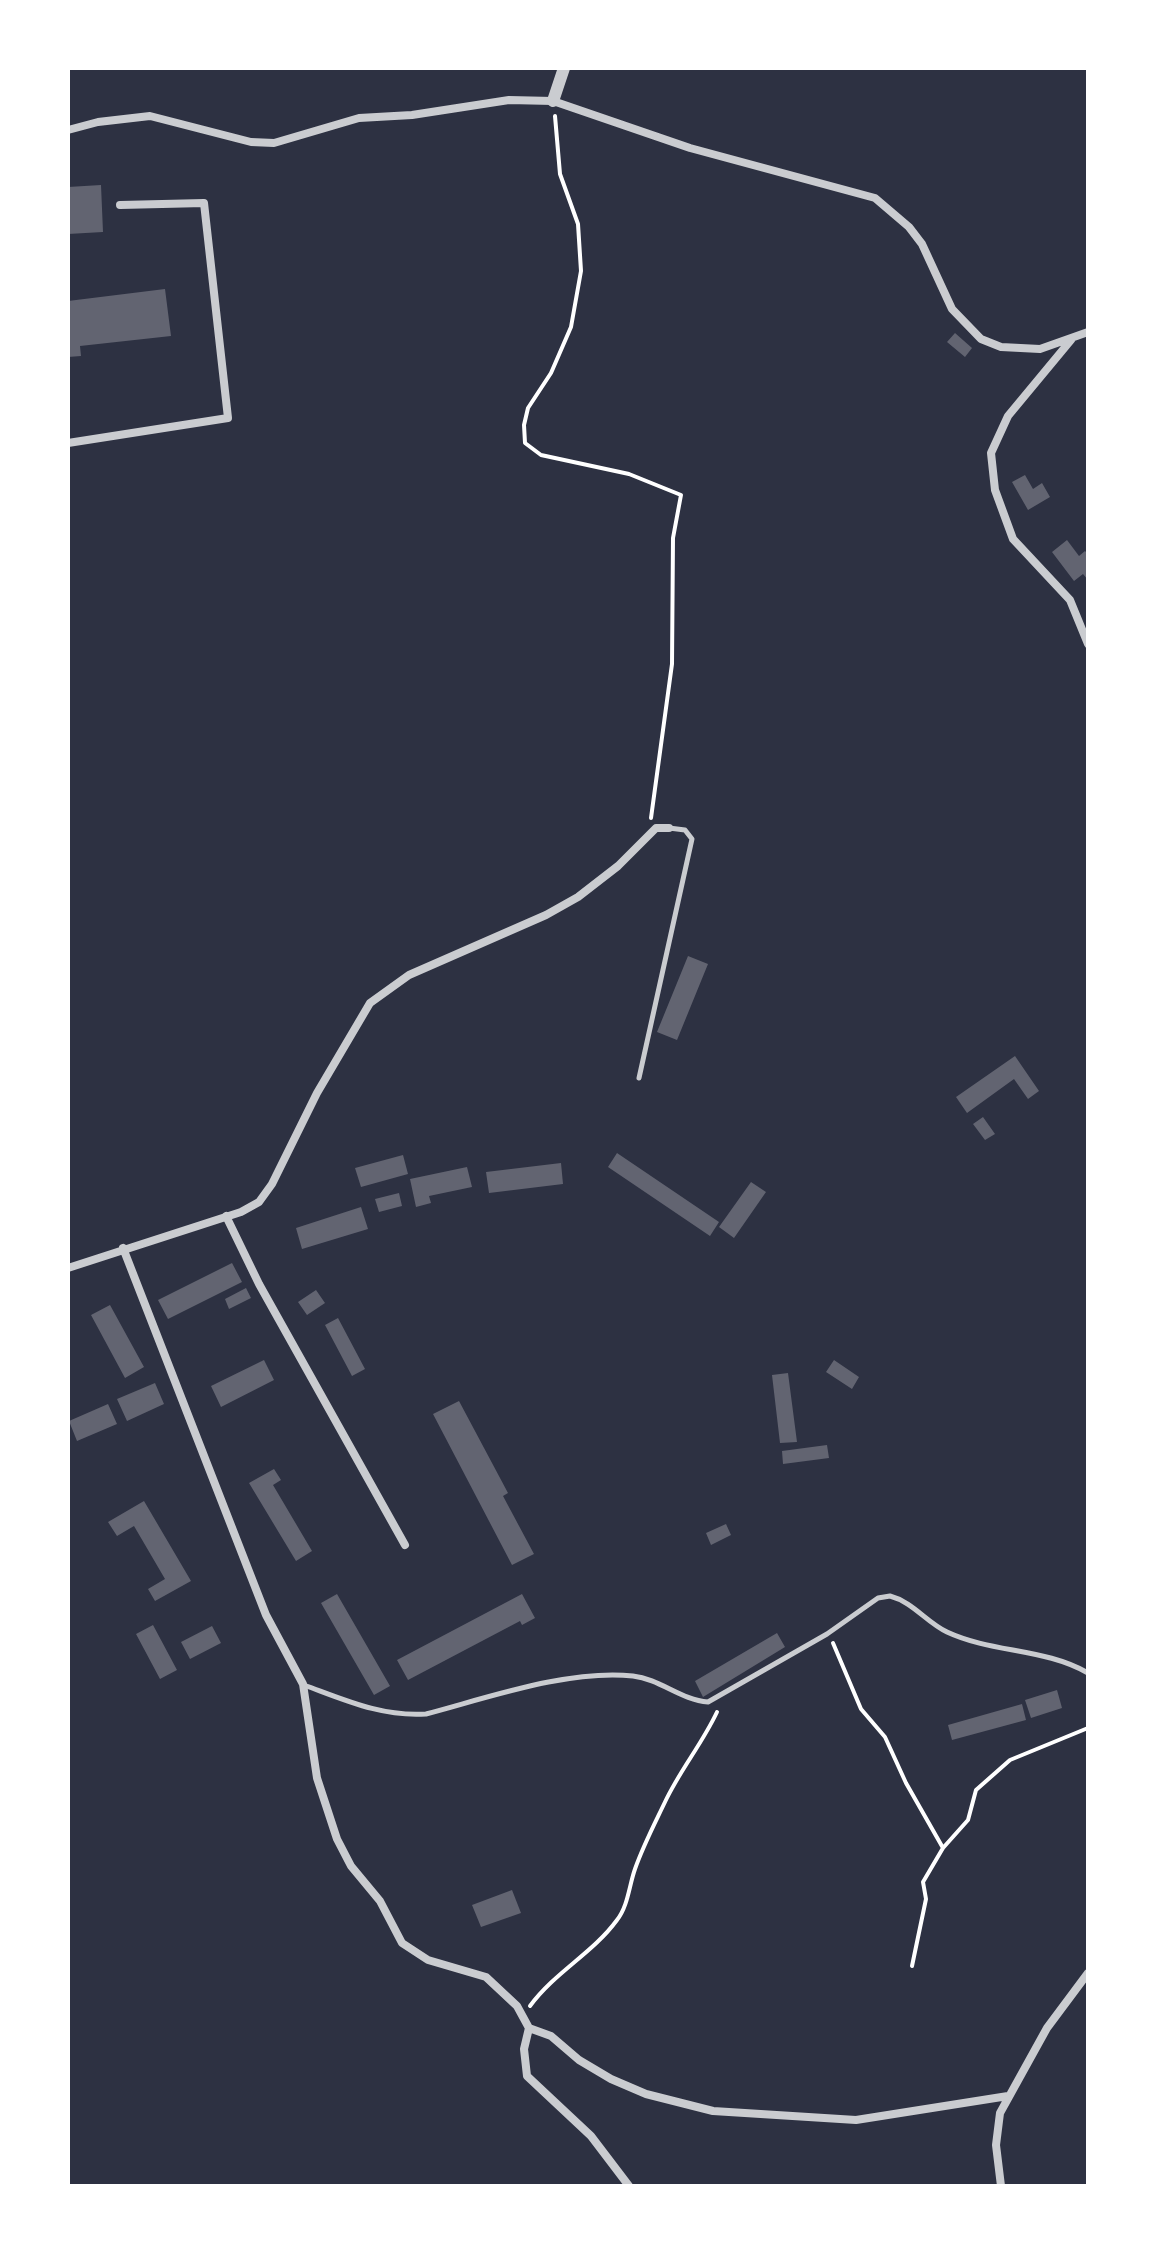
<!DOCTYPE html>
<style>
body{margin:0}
#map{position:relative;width:1156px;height:2254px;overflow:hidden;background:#2d3142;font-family:Montserrat,sans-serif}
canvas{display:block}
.frame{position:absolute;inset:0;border:70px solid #fff;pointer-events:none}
</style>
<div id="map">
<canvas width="1156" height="2254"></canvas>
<div class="frame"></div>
</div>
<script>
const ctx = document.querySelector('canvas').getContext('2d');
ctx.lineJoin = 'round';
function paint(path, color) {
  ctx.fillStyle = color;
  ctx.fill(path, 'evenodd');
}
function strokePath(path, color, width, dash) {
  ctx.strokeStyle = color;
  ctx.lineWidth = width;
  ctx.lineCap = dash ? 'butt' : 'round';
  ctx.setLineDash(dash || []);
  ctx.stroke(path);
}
const building = new Path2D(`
 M101,185L103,232L68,234V187Z
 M165,289L171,336L80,346L81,356L68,357V301Z
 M955,333L972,348L965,357L947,342Z
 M1025,475L1033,489L1042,483L1050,497L1028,510L1012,482Z
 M1067,540L1079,556L1085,551L1088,554V580L1083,574L1074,581L1052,552Z
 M688,956L708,964L677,1040L657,1032Z
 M1015,1056L1039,1091L1028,1099L1014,1079L967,1113L956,1097Z
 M983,1117L995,1134L985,1140L973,1124Z
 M617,1153L719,1222L710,1236L608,1167Z
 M403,1155L408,1174L361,1187L355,1168Z
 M561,1163L563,1184L489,1193L486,1172Z
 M467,1167L472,1187L429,1196L431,1203L416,1207L410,1179Z
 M751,1182L766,1192L734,1238L719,1227Z
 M399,1193L402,1206L379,1212L375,1199Z
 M361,1207L368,1229L302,1249L296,1228Z
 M232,1263L242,1282L168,1319L158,1300Z
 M246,1288L251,1298L229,1309L225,1299Z
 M316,1290L325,1303L307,1315L298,1302Z
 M110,1305L144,1367L125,1378L91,1315Z
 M338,1318L365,1369L352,1376L325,1325Z
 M264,1360L274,1380L221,1407L211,1386Z
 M834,1360L859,1377L852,1389L826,1372Z
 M788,1373L797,1442L780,1443L772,1375Z
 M155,1383L164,1404L127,1421L117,1399Z
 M459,1401L508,1493L503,1496L534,1554L512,1565L433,1414Z
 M108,1404L117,1424L77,1441L69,1421Z
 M827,1445L829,1458L783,1464L782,1451Z
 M274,1469L281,1480L273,1485L312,1551L296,1561L249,1483Z
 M144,1501L191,1581L155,1601L148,1589L165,1579L134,1526L117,1536L108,1522Z
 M726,1524L731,1535L711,1545L706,1533Z
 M337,1594L390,1686L374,1695L321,1603Z
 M522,1594L535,1618L522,1625L520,1621L408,1680L397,1660Z
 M153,1625L177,1670L160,1679L136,1634Z
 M212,1626L221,1643L190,1659L181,1642Z
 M777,1633L785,1647L703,1697L695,1681Z
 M1057,1690L1062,1708L1031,1718L1025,1700Z
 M1022,1704L1026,1720L952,1740L948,1725Z
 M512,1890L521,1913L481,1927L472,1905Z`);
const path = new Path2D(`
 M555,116L560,174L578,224L581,271L571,327L551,373L528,408L524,425L525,443L541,455L629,474L681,495L673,538L672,664L651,818
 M833,1643L861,1709L885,1737L906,1783L943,1848
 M912,1966L926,1899L923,1882L943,1848L968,1820L976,1790L1010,1760L1088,1728
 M530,2006C555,1972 593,1953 617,1920C628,1906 629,1886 635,1869C643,1846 655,1823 665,1802C680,1770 702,1744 717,1712`);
const service = new Path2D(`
 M639,1078L692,839L685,830L669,828
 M304,1685C345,1700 382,1717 426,1714C487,1698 569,1669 633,1676C660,1679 681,1700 708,1702L827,1634L878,1598L890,1596C913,1602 926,1622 947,1632C992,1653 1045,1648 1088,1673`);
const minor = new Path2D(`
 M68,130L98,122L150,116L251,142L274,143L359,118L412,115L509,100L553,101L690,148L875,198L909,227L922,244L952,309L981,339L1001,347L1040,349L1088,332
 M1071,340L1008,416L991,453L995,490L1013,539L1070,600L1088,644
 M68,443L228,418L204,203L120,205
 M226,1216L259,1284L405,1545
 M123,1248L266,1615L303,1684L317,1778L337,1839L351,1866L380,1901L402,1943L428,1960L486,1977L517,2006L529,2028L524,2049L527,2076L591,2136L629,2186
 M68,1268L241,1212L259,1202L272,1184L317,1093L370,1003L409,975L546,915L578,897L618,866L656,828H669
 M529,2028L551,2036L579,2060L611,2079L646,2094L713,2111L856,2120L1008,2096
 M1001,2186L996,2145L1000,2113L1047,2028L1088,1973`);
const tertiary = new Path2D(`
 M553,101L564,68`);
paint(building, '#626471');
strokePath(path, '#fff', 4);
strokePath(service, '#caccd0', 5);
strokePath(minor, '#caccd0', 8);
strokePath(tertiary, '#caccd0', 12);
</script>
